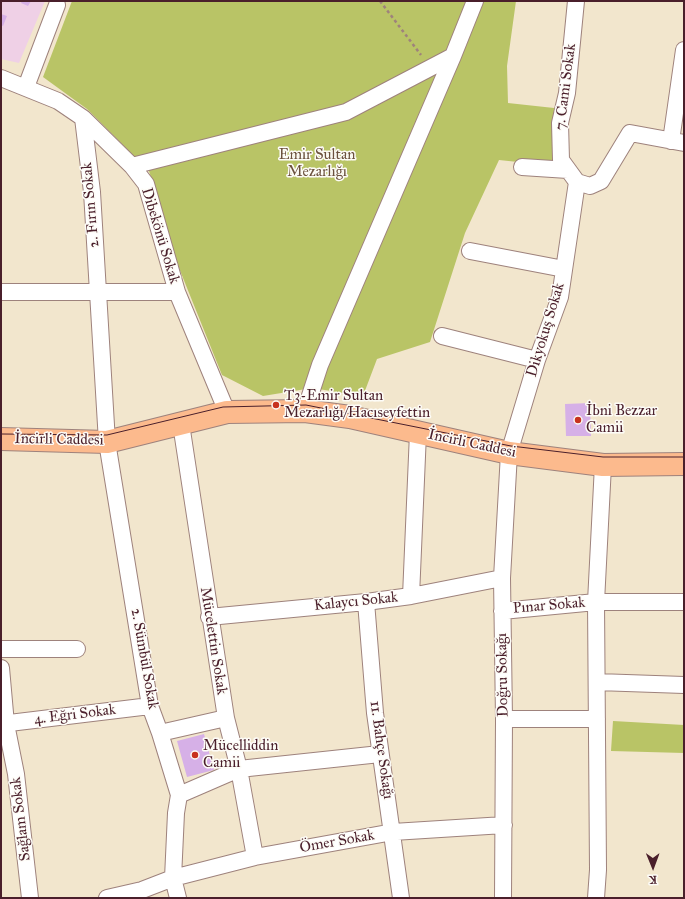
<!DOCTYPE html>
<meta charset="utf-8">
<style>
body{margin:0}
#map{position:relative;width:685px;height:899px;overflow:hidden;background:#f2e6cd;font-family:"IM FELL Great Primer",serif}
canvas{display:block}
.frame{position:absolute;inset:0;border:2px solid #4a1f2b;pointer-events:none}
.north{position:absolute;left:633px;top:847px;width:40px;height:40px;-webkit-text-stroke:3px #fdfcf7;paint-order:stroke;rotate:179deg;font-size:11px;font-weight:700;line-height:16px;text-align:center;color:#4a1f2b}
.north::after{content:'';display:block;margin:auto;width:14px;height:18px;background:#4a1f2b;clip-path:polygon(50% 0,100% 100%,50% 72%,0 100%)}
</style>
<div id="map">
<canvas width="685" height="899"></canvas>
<div class="frame"></div>
<div class="north">K</div>
</div>
<script>
const ctx = document.querySelector('canvas').getContext('2d');
ctx.lineJoin = 'round';
function paint(path, color) {
  ctx.fillStyle = color;
  ctx.fill(path, 'evenodd');
}
function strokePath(path, color, width, dash) {
  ctx.strokeStyle = color;
  ctx.lineWidth = width;
  ctx.lineCap = dash ? 'butt' : 'round';
  ctx.setLineDash(dash || []);
  ctx.stroke(path);
}
function write(font, color, halo, rows, align = 'center') {
  ctx.font = font + ' "IM FELL Great Primer",serif';
  ctx.lineWidth = 3;
  ctx.setLineDash([]);
  ctx.textBaseline = 'middle';
  ctx.strokeStyle = halo;
  ctx.fillStyle = color;
  for (const [text, x, y, turn = 0] of rows) {
    ctx.save();
    ctx.translate(x, y);
    ctx.rotate((+turn || 0) * Math.PI / 180);
    ctx.textAlign = isNaN(turn) ? turn : align;
    if (halo) ctx.strokeText(text, 0, 0);
    ctx.fillText(text, 0, 0);
    ctx.restore();
  }
}
const built = new Path2D(`
 M1,1H45L19,63L1,59Z`);
const green = new Path2D(`
 M72,1H516L507,66L508,103L554,108L556,166L499,160L465,233L430,342L377,359L363,396L312,388L263,396L222,375L179,268L149,171L87,109L43,77Z
 M613,721L684,725V753L611,751Z`);
const building = new Path2D(`
 M22,1H31L28,6L21,3Z
 M1,14L7,16L3,26L1,25Z
 M590,403L591,436H566L565,404Z
 M204,734L214,770L187,777L177,741Z`);
const path = new Path2D(`
 M380,1L421,55`);
const street = new Path2D(`
 M576,1L567,93L560,123L561,160L577,182
 M1,78L58,101L83,118L132,166L146,184L177,292L227,412
 M26,87L57,5
 M83,118L92,192L107,442L150,706L160,733L179,795L176,813L173,878L178,898
 M671,141L684,50
 M132,166L346,112L453,56
 M522,167L568,170
 M577,182L590,186L601,181L630,133L684,143
 M470,251L564,269
 M1,292H177
 M442,336L537,360
 M305,411L320,365L453,56L475,1
 M181,424L226,718L239,769L255,857
 M411,596L418,433
 M366,602L375,713L401,898
 M502,611L596,602H684
 M209,617L366,602L411,596L502,578
 M1,649H77
 M1,668L6,724L16,774L30,898
 M597,682L684,685
 M504,719H597
 M1,724L150,706
 M160,733L226,718
 M179,795L239,769L380,754
 M107,898L142,890L173,878L255,857L393,832L504,825
 M503,898L504,719L502,578L509,453L537,360L560,297L577,182
 M596,898L598,870L596,602L603,465`);
const primary = new Path2D(`
 M1,439L107,442L227,412L305,411L350,417L509,453L603,465L684,464`);
const tram = new Path2D(`
 M1,434L107,435L223,407L306,405L511,446L603,457H684`);
const markers = [
 [276,405,4,"#c8321e"],
 [578,420,4,"#c8321e"],
 [195,755,4,"#c8321e"]
];
const streetNames = [
 ["7. Cami Sokak",566,87,-83],
 ["2. Fırın Sokak",91,205,-95],
 ["Dibekönü Sokak",160,236,73],
 ["Dikyokuş Sokak",546,330,-73],
 ["İncirli Caddesi",59,440,1],
 ["İncirli Caddesi",472,444,12],
 ["Kalaycı Sokak",356,602,-6],
 ["Pınar Sokak",549,606,-5],
 ["Mücelettin Sokak",213,641,81],
 ["2. Sümbül Sokak",144,659,80],
 ["Doğru Sokağı",503,675,-91],
 ["4. Eğri Sokak",75,715,-7],
 ["11. Bahçe Sokağı",381,750,82],
 ["Sağlam Sokak",21,819,-97],
 ["Ömer Sokak",337,842,-10]
];
const parkNames = [
 ["Emir Sultan",317,155],
 ["Mezarlığı",317,172]
];
const poiNames = [
 ["T3-Emir Sultan",284,396],
 ["Mezarlığı/Hacıseyfettin",284,413],
 ["İbni Bezzar",586,411],
 ["Camii",586,428],
 ["Mücelliddin",203,746],
 ["Camii",203,763]
];
paint(built, '#efd0e6');
paint(green, '#b9c466');
paint(building, '#d6b0e7');
strokePath(street, '#9e827c', 18);
strokePath(primary, '#9e827c', 24);
strokePath(path, '#9e827c', 2.5, [3, 3]);
strokePath(street, '#fff', 16);
strokePath(primary, '#fcba8d', 22);
strokePath(tram, '#4a1f2b', 1);
for (const [x, y, r, color] of markers) {
  const dot = new Path2D();
  dot.arc(x, y, r, 0, 2 * Math.PI);
  ctx.fillStyle = color;
  ctx.fill(dot);
  strokePath(dot, '#fdfcf7', 1.5);
}
write('15px', '#4a1f2b', '#fdfcf7', streetNames);
write('15px', '#6b513d', '#fdfcf7', parkNames);
write('15px', '#4a1f2b', '#fdfcf7', poiNames, 'left');
</script>
